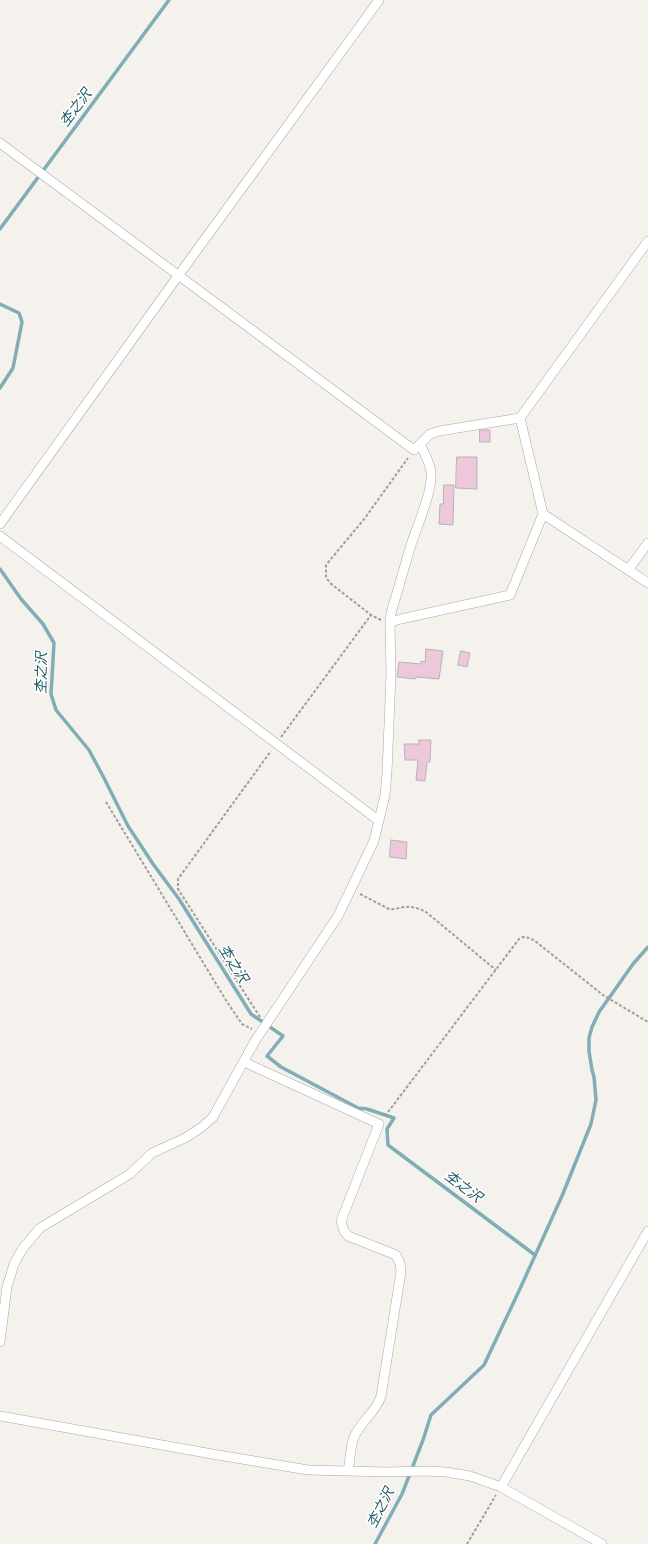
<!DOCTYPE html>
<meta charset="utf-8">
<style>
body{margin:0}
canvas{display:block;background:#f5f2ed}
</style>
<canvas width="648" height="1544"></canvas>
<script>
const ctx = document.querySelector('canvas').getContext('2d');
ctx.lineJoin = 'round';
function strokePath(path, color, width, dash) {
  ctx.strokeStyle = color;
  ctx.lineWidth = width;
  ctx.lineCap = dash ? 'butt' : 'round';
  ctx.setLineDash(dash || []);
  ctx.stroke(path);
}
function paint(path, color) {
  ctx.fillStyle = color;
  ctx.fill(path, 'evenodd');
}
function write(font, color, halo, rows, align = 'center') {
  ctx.font = font + ' Karla,"Noto Sans JP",sans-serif';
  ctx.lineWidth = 3;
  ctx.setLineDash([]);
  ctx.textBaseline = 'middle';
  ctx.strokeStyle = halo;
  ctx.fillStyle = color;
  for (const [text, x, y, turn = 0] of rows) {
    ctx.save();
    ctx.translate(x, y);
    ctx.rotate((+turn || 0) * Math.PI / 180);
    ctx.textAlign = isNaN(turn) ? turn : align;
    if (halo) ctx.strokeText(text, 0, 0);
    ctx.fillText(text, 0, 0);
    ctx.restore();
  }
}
const stream = new Path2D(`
 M0,229L169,0
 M0,304L19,313L22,322L13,368L0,388
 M0,569L21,599L43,624L54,643L51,694L56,710L89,750L104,778L128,826L153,864L179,899L251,1014L283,1036L267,1056L281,1067L358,1108L367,1109L394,1118L387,1129L388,1145L535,1255
 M375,1544L402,1494L423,1440L431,1415L484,1365L519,1291L562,1196L591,1124L596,1100L594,1077L592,1070L589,1051V1038L592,1027L599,1012L614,991L633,964L648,947`);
const building = new Path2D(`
 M480,430H490V442H480Z
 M457,457H477V489L456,488Z
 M444,485H454L453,525L439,524L440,504H443Z
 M426,649L443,651L439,679L416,677L415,679L397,677L399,662L421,664V661L425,662Z
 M461,651L470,653L467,667L458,665Z
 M419,740H431L430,762H427L425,781L416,780L418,760H405L404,744H419Z
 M391,840L407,842L406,859L390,857Z`);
const path = new Path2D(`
 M381,620L371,615L330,583L326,577V565L365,518L408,458
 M281,737L371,615
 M106,802L227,1002L242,1024L252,1029
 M360,894L389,909C395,910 400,907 406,907C413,906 420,909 426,912L496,970
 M260,1017L178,889V879L271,751
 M385,1116L519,939L523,937L530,938L535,941L603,995L648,1022
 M467,1544L496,1495`);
const street = new Path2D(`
 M0,143L414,450L430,434L439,431L520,418L648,241
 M543,514L648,583
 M0,524L178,276L379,0
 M0,536L378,820
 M628,570L648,543
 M390,622L401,619L510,595L543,514L520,418
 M244,1062L379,1124L341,1221L344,1231L348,1236L396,1255L400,1263L401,1272L381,1396C376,1413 358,1423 353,1440C350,1450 350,1461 348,1471
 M0,1342L7,1287L14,1264L23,1248L40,1228L130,1174L152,1153L185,1138L202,1127L213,1117L255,1041L338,916L374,841L385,795L387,773L391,674L390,622L391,613C398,590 404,568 411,545C417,526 433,491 431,472C430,463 424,452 420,444
 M0,1416L212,1454L308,1470L387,1472L425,1471L446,1472L470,1476L501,1487L602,1544
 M501,1487L648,1231`);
const waterNames = [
 ["杢之沢",76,108,-53],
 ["杢之沢",42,673,-89],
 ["杢之沢",233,964,58],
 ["杢之沢",463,1187,37],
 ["杢之沢",381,1508,-63]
];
strokePath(stream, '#81adb6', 3.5);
paint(building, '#edc7da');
strokePath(building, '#b9b2b5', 1);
strokePath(street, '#aba8a3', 10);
strokePath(path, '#a09e9a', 2, [3, 2]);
strokePath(street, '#fff', 9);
write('italic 14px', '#1f5c66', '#fff', waterNames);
</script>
